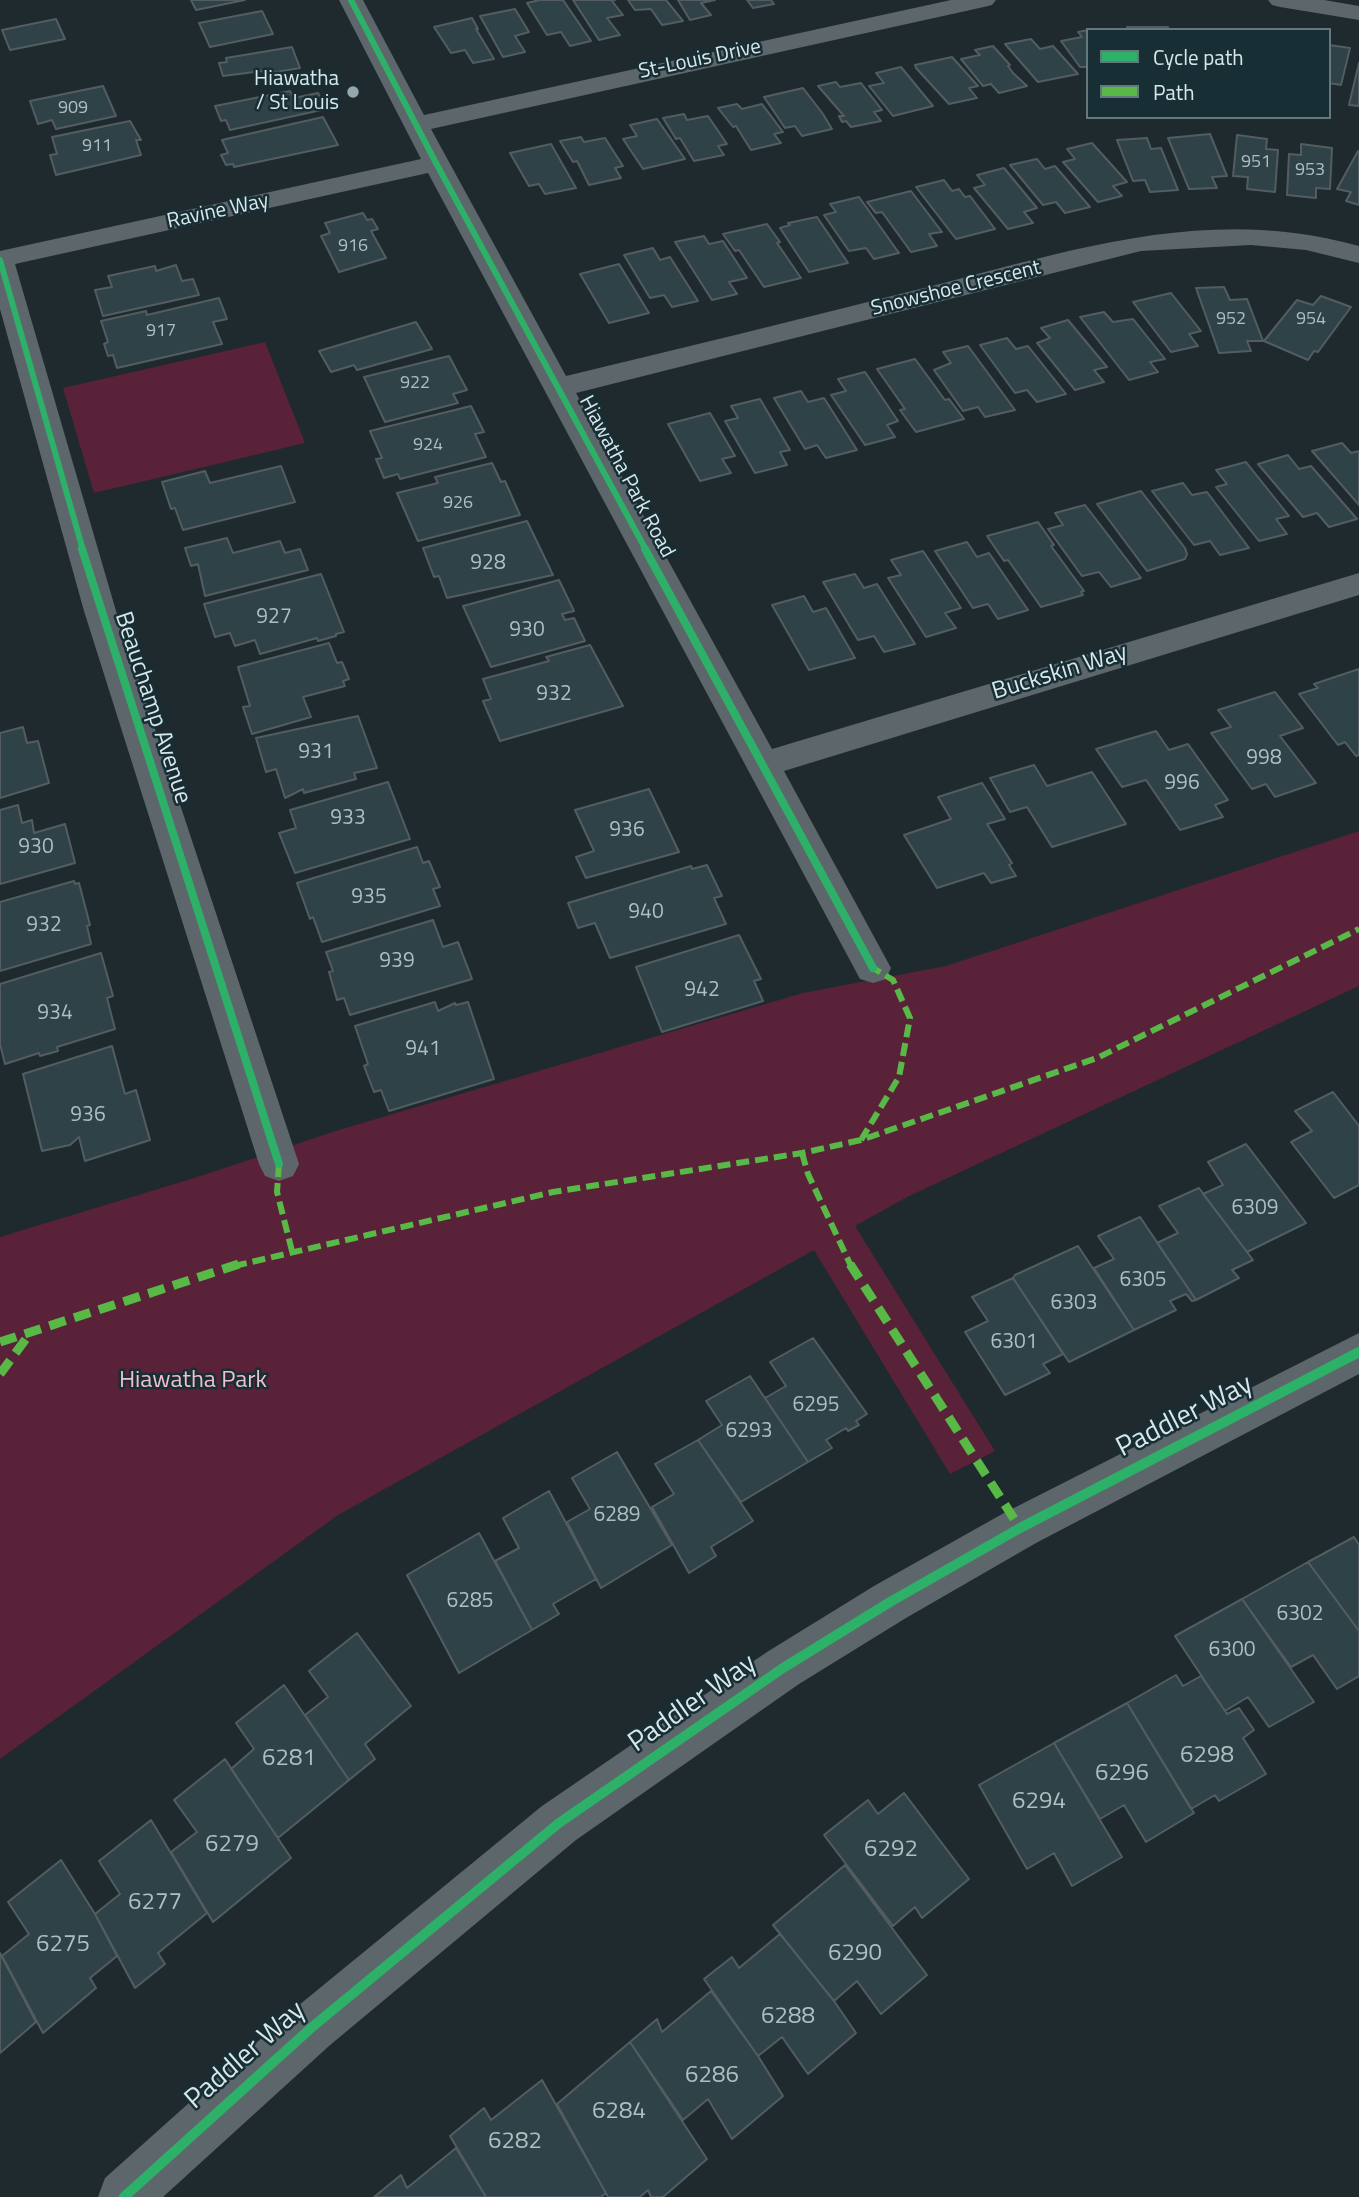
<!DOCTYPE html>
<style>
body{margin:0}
#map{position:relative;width:1359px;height:2197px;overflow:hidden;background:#1e2a2e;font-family:"Titillium Web",sans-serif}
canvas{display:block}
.legend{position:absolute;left:1086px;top:28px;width:245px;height:91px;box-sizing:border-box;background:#172e35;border:2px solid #65787e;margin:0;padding:9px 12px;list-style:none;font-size:21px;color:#d9e7eb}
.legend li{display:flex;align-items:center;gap:14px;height:35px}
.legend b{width:35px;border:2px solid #65787e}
</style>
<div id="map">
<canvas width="1359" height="2197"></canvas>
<ul class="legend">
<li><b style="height:9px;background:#2db169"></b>Cycle path</li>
<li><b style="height:9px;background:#58b947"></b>Path</li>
</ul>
</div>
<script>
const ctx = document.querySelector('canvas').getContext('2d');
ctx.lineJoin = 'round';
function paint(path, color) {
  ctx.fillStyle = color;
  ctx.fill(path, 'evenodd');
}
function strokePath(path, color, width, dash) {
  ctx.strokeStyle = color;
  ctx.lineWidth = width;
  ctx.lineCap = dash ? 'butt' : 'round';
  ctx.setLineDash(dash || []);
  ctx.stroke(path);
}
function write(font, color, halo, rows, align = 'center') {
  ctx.font = font + ' "Titillium Web",sans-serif';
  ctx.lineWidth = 5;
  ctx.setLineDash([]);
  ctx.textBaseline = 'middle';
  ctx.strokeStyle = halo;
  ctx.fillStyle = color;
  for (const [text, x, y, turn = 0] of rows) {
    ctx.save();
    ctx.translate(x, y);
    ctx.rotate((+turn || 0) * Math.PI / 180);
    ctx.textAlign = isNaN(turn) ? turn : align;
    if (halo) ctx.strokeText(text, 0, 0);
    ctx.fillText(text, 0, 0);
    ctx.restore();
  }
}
const green = new Path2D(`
 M265,342L305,443L94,493L63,388Z
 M1359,831V986L907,1197L855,1226L995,1451L950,1474L814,1250L338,1515L0,1759V1237L204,1175L342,1129L803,993L946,966Z`);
const building = new Path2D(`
 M191,0H245L196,10Z
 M540,0H563L591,41L570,46L561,32L547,35L527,3Z
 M573,0H615L612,1L623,15L607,18L620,35L599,40Z
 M628,0H666L683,21L662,25L651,9L635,10Z
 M678,0H715L701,3L711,15L690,20Z
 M747,0H771L774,4L753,8Z
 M515,9L529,32L515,36L525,52L503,57L480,16Z
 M262,11L273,34L210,47L199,23Z
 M472,18L478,29H476L494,59L473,63L465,50L451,53L434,27Z
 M56,19L65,39L10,50L2,30Z
 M1127,27H1168L1169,30H1128Z
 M1088,30V67H1080L1061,41L1082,37L1078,32Z
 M1031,39L1040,49L1053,46L1078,74L1038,82L1005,44Z
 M1329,45L1350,48L1341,85L1329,83Z
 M993,46L1010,65L1008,66L1013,73L1027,86L999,93L991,84L983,86L961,59L980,55L975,50Z
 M292,47L300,68L264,74L262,71L223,76L219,63L227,62L226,58Z
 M952,57L978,86L969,88L977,98L949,104L916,68L915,65Z
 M1359,63V106L1349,105Z
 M901,67L933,106L893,116L869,86L884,83L876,73Z
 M836,82L840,87L861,83L882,110L874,112L881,121L851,127L846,121L842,122L839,116H844L818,86Z
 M103,86L116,116L56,129L52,120L38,124L30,101Z
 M803,88L823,114L832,129L802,136L795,126L785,128L764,97Z
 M290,91L294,98L318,93L326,109L230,130L226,120L221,121L215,106Z
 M737,104L742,109L762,104L783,132L774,134L781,143L751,150L736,126L733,127L718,108Z
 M684,114L687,120L708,116L727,144L718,146L724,155L694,161L680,138L676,139L663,118Z
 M323,117L338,145L234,167L233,164L226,165L221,155L228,153L222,140Z
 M657,119L685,159L643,169L623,139L637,136L630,125Z
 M130,121L141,140H136L141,155L56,175L50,155L57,154L52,137Z
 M1210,134L1227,176L1212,177L1217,188L1189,189L1168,138Z
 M1237,135L1267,139L1266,149L1278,150L1275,192L1247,189L1248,177L1233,176Z
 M581,137L584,142L605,138L623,166L615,168L621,178L589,185L577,161L573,162L560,141Z
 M1147,138L1151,149L1161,148L1178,190L1150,192L1145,180L1133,181L1117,140Z
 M1092,143L1127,182L1113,186L1122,196L1098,202L1063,162L1075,159L1067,149Z
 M551,144L576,188L545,194L539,184L529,186L510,153Z
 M1301,144L1332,148L1330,189L1316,188V198L1287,195L1289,154L1301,155Z
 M1358,151L1359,152V205L1346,201L1351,192L1337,189Z
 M1037,159L1045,169L1055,166L1090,207L1065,213L1056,202L1043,205L1010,165Z
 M1004,168L1037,208L1024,212L1033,223L1008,229L974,188L985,185L977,175Z
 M944,180L952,191L959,189L965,197L970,196L995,229L956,239L916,187Z
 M911,191L942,232L929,234L937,246L911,252L882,212L876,213L867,202Z
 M859,197L899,253L874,259L866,248L849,251L824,215L836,212L830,204Z
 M363,213L367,220L372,219L378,229L371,231L386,258L339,272L321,236L330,233L325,223Z
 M817,217L848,263L809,272L780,228L790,225L788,223Z
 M767,224L780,242L777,243L801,278L764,287L739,250L735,251L723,234Z
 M704,236L709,244L723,241L747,278L729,282L737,294L712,300L675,242Z
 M653,248L660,260L670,257L698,301L672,307L664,295L650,298L624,255Z
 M619,264L649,313L609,323L580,274Z
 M176,265L182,281L193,279L199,295L103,316L95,290L112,287L108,276L155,266L156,271Z
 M1224,287L1230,300L1247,299L1263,341H1247L1251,351L1219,353L1196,288Z
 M1171,293L1201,331L1189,334L1198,346L1171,352L1133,302Z
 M1321,296L1351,307L1318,352L1314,351L1308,360L1264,341L1297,300L1313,305Z
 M219,298L227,319L213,322L222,344L117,368L113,355L108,356L104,344L108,342L101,321L146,311L147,315Z
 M1104,312L1113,322L1133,319L1165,359L1150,362L1158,372L1129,380L1080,317Z
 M1068,320L1107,367L1094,370L1104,382L1075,390L1037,343L1050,338L1041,328Z
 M416,322L432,349L357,370L354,365L331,372L319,351Z
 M1007,338L1016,349L1028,346L1066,394L1037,402L1027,390L1015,393L980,345Z
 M968,346L1015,410L985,417L978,407L963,411L934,370L951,363L943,352Z
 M449,356L467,390L453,394L458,403L385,422L364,377Z
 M915,359L945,400L949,399L964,419L916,432L900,410L905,409L877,369Z
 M865,372L898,421L887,425L895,437L865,445L831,395L846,391L838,379Z
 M801,391L808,402L824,398L857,450L826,458L817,445L805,449L774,398Z
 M760,399L790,450L780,452L787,465L755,473L725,421L738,418L731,406Z
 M471,406L484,432L475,434L486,457L400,479L398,474L384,478L376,459L382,458L370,431Z
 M710,413L735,456L722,459L731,473L700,481L668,424Z
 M1342,443L1351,453L1359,451V505L1312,451Z
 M1288,455L1299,469L1311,466L1357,519L1329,527L1317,513L1303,517L1258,464Z
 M1246,462L1289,516L1276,519L1287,534L1259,541L1216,487L1227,484L1216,470Z
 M492,463L501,482L505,481L520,515L418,541L397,493L438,483L435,477Z
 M281,466L295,502L183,530L175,508L171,509L162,482L205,471L210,483Z
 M1183,483L1192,495L1207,492L1249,548L1220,555L1210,541L1194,545L1152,491Z
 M1141,491L1185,548L1187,554L1185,559L1147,571L1097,504Z
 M1085,505L1141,578L1111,587L1099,572L1082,576L1048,529L1063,525L1055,513Z
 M527,521L553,575L447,598L439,576L434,577L423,548Z
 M1038,522L1054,545L1051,546L1084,591L1081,592L1083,595L1041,607L1008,560L1004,561L987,536Z
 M227,538L233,553L280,541L285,553L300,549L308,570L205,596L198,564L191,566L185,548Z
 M967,542L977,557L989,553L1028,610L998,619L988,604L973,608L935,551Z
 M923,551L961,608L945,613L956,628L926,637L888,578L901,575L891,560Z
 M321,574L344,632L336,634V636L318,641L317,638L260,654L255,640L235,646L230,633L215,637L204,604Z
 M855,574L864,588L877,584L915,644L884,652L874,636L858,640L823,582Z
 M559,580L574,611L562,614L565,620L574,618L585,641L491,667L463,606Z
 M804,596L813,612L826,608L855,658L809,670L772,605Z
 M329,643L337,663L342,662L349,679L343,681L345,686L303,697L311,717L252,734L243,707L250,706L238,667Z
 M590,645L623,706L500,741L483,701L491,699L483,679L549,661L546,657Z
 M1359,669V755L1356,756L1345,742L1338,745L1299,694L1318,688L1314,684Z
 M1275,692L1303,728L1280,736L1316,783L1275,797L1266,784L1252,789L1211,733L1231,727L1218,710Z
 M358,716L377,768L354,773L356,779L304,793L303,789L285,798L276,769L266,772L256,738Z
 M23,727L27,743L38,741L49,783L0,798V733Z
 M1156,731L1169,750L1188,744L1228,800L1215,805L1223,817L1180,830L1146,780L1122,787L1096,749Z
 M1034,765L1047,786L1092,772L1126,824L1052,847L1027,807L1010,812L990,778Z
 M388,782L410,839L295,873L279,833L296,828L290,810Z
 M982,783L1005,819L987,824L1012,863L1009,865L1016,876L991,883L984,873L937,888L904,835L951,819L938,797Z
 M649,789L679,852L586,878L576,857L594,851L575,810Z
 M18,805L22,823L32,820L34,833L65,824L75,863L0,884V810Z
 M417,847L423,863L429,861L440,887L433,889L440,906L322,942L313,917L310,919L297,883Z
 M707,865L722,896L714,898L726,924L610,958L595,923L578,928L568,903L691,866L692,869Z
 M74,881L75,884L79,883L90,925L87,926L91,944L0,971V902Z
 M433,920L443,947L458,942L472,979L350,1015L344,998L337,1000L329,972L333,971L326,952Z
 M739,935L761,979L754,981L763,1001L662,1032L636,967Z
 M101,953L113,996L107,998L115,1029L57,1047L58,1051L40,1056L39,1053L5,1064L0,1044V984Z
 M435,1002L438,1011L455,1003L456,1005L468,1002L494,1079L389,1111L381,1090L374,1092L364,1066L368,1064L355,1026Z
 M112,1046L125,1094L136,1090L150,1140L85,1161L79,1137L70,1145L42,1151L23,1074Z
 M1333,1092L1359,1126V1185L1334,1198L1291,1142L1312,1131L1295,1111Z
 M1246,1144L1306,1223L1247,1252L1203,1194L1223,1185L1208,1162Z
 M1199,1188L1253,1260L1232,1270L1239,1278L1196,1300L1157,1243L1178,1233L1159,1206Z
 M1140,1217L1196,1300L1192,1301L1186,1294L1170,1301L1176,1310L1134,1330L1094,1268L1114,1259L1098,1236Z
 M1078,1246L1134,1330L1069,1362L1013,1278L1015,1275Z
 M1013,1278L1063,1354L1043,1364L1050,1373L1005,1395L965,1332L988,1321L972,1297Z
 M813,1338L867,1414L856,1421L859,1425L848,1431L846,1428L826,1440L832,1448L808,1462L765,1398L786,1386L770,1362Z
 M750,1376L808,1462L741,1502L698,1440L722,1425L706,1401Z
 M698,1440L753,1521L711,1547L716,1556L689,1573L652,1507L674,1494L655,1464Z
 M617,1452L672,1545L601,1588L567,1522L590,1509L572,1478Z
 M549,1491L596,1579L553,1604L559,1614L532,1630L495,1561L519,1548L503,1518Z
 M479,1533L532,1630L459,1673L407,1575Z
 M1354,1537L1359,1545V1631L1308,1562Z
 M1308,1562L1359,1631V1676L1337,1689L1313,1655L1291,1667L1242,1599Z
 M1242,1599L1314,1702L1269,1727L1248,1697L1225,1711L1175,1636Z
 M357,1633L411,1706L365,1744L375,1759L349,1780L305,1715L328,1697L309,1671Z
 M1176,1675L1183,1686L1201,1676L1227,1714L1239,1708L1254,1730L1243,1738L1266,1774L1219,1801L1215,1795L1191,1809L1127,1703Z
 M284,1685L349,1780L278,1838L231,1769L254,1749L236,1723Z
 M1127,1703L1194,1813L1146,1842L1124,1805L1100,1819L1054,1743Z
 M1054,1743L1122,1857L1072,1886L1054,1853L1027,1869L979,1785Z
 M225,1759L291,1858L213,1922L171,1852L197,1832L174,1800Z
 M904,1793L969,1879L922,1918L915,1907L893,1926L824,1835L868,1800L878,1814Z
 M151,1820L207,1913L158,1953L165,1964L135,1988L95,1914L120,1894L99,1861Z
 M61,1860L95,1914L117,1956L90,1978L96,1988L43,2033L2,1956L29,1934L8,1902Z
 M845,1865L927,1975L881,2014L857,1981L834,2001L773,1925Z
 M780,1934L834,2001L856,2033L808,2074L782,2037L758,2056L704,1979L732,1957L739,1968Z
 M0,1953L36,2022L0,2053Z
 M711,1991L758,2056L783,2096L732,2139L708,2099L683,2120L630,2042L657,2019L662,2032Z
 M630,2042L707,2159L663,2197H651L648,2190L640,2197H608L557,2104Z
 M542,2080L606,2193L601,2197H486L450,2136L484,2108L491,2120Z
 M456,2148L486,2197H374L401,2175L407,2188Z`);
const minor = new Path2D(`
 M339,0H363L424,115L951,0H996L992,5L984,7L431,129L566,376C682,348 797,320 912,291C1061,254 1204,202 1359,246V263L1306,250L1251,245L1141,251L576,393L772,749L1359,573V595L784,771L891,968L886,979L873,983L860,979L428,173L15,264L116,611L299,1164L293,1176L279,1181L265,1176L259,1164L84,611L0,309V251L421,159Z
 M1268,0H1324L1359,6V20L1280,7L1272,5Z
 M1359,1333V1374L1036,1543L906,1618L799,1684L576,1840L329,2046L163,2197H98L105,2178L293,2010L542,1806L767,1652L874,1586L1004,1513Z`);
const quietFar1 = new Path2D(`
 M861,1140L899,1077L910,1018L893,980L873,968
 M802,1153L808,1174L851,1266
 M279,1164L277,1192L292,1251
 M234,1266L553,1192L802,1153L861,1140L1097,1058L1359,929`);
const quiet = new Path2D(`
 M850,1264L1020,1528
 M0,1342L239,1264
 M0,1374L31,1332`);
const cyclewayFar2 = new Path2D(`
 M351,0L436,163L646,550
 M0,260L83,550`);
const cyclewayFar1 = new Path2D(`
 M82,549L279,1164
 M645,549L873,968`);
const cycleway = new Path2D(`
 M124,2197L311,2028L559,1823L783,1668L890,1602L1020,1528L1359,1352`);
const markers = [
 [353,92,7,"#98a5a9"]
];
const farNumbernames = [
 ["909",73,109],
 ["911",97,147],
 ["951",1256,163],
 ["953",1310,171],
 ["916",353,247],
 ["952",1231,320],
 ["954",1311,320],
 ["917",161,332],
 ["922",415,384],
 ["924",428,446],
 ["926",458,504]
];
const farStreetnames = [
 ["St-Louis Drive",700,60,-12],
 ["Ravine Way",218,212,-12],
 ["Snowshoe Crescent",956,289,-14],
 ["Hiawatha Park Road",626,477,62]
];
const farPoinames = [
 ["Hiawatha",339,80],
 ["/ St Louis",339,104]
];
const numberNames = [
 ["928",488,564],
 ["927",274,618],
 ["930",527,631],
 ["932",554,695],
 ["931",316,753],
 ["998",1264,759],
 ["996",1182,784],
 ["933",348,819],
 ["936",627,831],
 ["930",36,848],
 ["935",369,898],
 ["940",646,913],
 ["932",44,926],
 ["939",397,962],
 ["942",702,991],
 ["934",55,1014],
 ["941",423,1050],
 ["936",88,1116],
 ["6309",1255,1209],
 ["6305",1143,1281],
 ["6303",1074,1304],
 ["6301",1014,1343],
 ["6295",816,1406],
 ["6293",749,1432],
 ["6289",617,1516],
 ["6285",470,1602],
 ["6302",1300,1615],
 ["6300",1232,1651]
];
const streetNames = [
 ["Buckskin Way",1060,673,-17],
 ["Beauchamp Avenue",152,708,72]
];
const parkNames = [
 ["Hiawatha Park",193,1381]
];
const nearNumbernames = [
 ["6298",1207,1756],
 ["6281",289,1759],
 ["6296",1122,1774],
 ["6294",1039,1802],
 ["6279",232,1845],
 ["6292",891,1850],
 ["6277",155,1903],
 ["6275",63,1945],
 ["6290",855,1954],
 ["6288",788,2017],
 ["6286",712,2076],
 ["6284",619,2112],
 ["6282",515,2142]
];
const nearStreetnames = [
 ["Paddler Way",1185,1417,-27],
 ["Paddler Way",693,1704,-35],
 ["Paddler Way",246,2056,-41]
];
paint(green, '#5a2239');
paint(building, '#2f4247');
strokePath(building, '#535d61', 2);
paint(minor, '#5d666a');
strokePath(quietFar1, '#58b947', 6, [13, 6]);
strokePath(quiet, '#58b947', 9, [17, 9]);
strokePath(cyclewayFar2, '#2db169', 6);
strokePath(cyclewayFar1, '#2db169', 8);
strokePath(cycleway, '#2db169', 10);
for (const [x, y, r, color] of markers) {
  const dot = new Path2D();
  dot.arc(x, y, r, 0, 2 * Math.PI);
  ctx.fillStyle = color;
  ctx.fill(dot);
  strokePath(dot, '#172e35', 2.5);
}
write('18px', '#aebec2', null, farNumbernames);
write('21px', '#d9e7eb', '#172e35', farStreetnames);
write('21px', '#d9e7eb', '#172e35', farPoinames, 'right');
write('21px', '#aebec2', null, numberNames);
write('24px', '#d9e7eb', '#172e35', streetNames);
write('24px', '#f1becd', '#172e35', parkNames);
write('24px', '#aebec2', null, nearNumbernames);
write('28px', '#d9e7eb', '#172e35', nearStreetnames);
</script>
